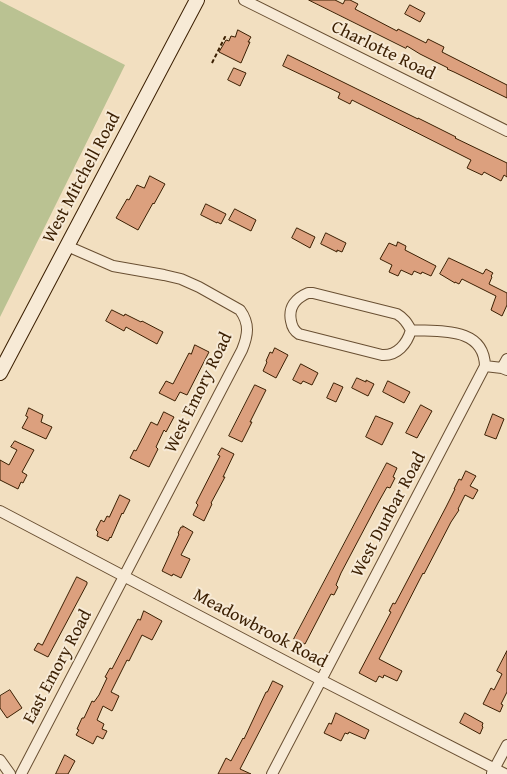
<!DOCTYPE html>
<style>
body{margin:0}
canvas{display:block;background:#f2dfc0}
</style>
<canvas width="507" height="774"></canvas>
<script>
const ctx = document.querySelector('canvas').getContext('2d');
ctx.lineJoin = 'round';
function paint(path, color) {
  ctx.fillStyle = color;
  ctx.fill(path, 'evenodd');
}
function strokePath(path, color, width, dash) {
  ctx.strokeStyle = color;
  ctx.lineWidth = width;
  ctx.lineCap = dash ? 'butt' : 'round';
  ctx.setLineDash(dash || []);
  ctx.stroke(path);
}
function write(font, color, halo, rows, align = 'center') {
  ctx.font = font + ' "Gentium Book Plus",serif';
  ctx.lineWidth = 4;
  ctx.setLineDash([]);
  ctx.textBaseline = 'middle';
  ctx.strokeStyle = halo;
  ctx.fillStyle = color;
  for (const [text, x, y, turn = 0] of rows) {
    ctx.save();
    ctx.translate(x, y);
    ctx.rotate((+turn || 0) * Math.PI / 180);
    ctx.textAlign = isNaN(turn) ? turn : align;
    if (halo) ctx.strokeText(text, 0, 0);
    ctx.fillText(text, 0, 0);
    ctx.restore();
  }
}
const green = new Path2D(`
 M0,1L125,65L0,317Z`);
const building = new Path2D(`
 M309,0H335L343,4L345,0H350L358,4L355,9L397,31L398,29L426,43L428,39L444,47L442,52L507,85V98L454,72L447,69L448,68L420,54L407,46L406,48Z
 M410,5L425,13L420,22L405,14Z
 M238,30L251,37L248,42H250L241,63L219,52L226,40L229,41L231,36L235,37Z
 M288,55L418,119V118L456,137L455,138L507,163V177L504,175L501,181L484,172L482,175L467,168L471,160L352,100L350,104L338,98L340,93L283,66Z
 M234,68L246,73L240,86L228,80Z
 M150,176L165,184L154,204L153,203L138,230L116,218L127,199L129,200L137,185L144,188Z
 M206,204L226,214L221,224L217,222V223L201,215Z
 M235,209L256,220L251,231L229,220Z
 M297,228L315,237L310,248L292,238Z
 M326,233L346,243L342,252L337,250V252L321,244Z
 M398,242L406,246L405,250L436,266L431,276L422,272L421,274L414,271L412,275L401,270L398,276L389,272L392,265L380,259L389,243L396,246Z
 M449,258L483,274L486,269L493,273L491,276L492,277L489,284L507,293V305L502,316L491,310L496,296L462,279L459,284L455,282V283L440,274Z
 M112,310L124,316L125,314L141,322L142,321L163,332L157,344L126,327L124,331L106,321Z
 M195,345L209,352L187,395L180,392L175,401L159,393L166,381L173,384L189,353L191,354Z
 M275,348L288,355L276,378L263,371L267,362L266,361L270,352L272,353Z
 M301,364L318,373L312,385L303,381L301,384L293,380Z
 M357,378L366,382V380L374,384L368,396L352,388Z
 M388,381L410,392L404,403L383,392Z
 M334,383L343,387L336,402L327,398Z
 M255,385L266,390L250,422H252L242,442L229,436Z
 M421,405L432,411L417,438L406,433Z
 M29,408L43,415L41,422L52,427L46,439L22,428L28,417L26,416Z
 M164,412L174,417L166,432L164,430L156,447L158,449L149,467L130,458L134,450L136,451L151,422L157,425Z
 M493,414L504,419L496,439L485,435Z
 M376,416L393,423L382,445L366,437Z
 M15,441L34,450L22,472L27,475L23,483L21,482L18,489L0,480V460L9,465L17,450L11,447Z
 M222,448L234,454L223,477H225L211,503L212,504L204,521L193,515L198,505L196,503L220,456L218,455Z
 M387,463L397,468L393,477L395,478L390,488L387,487L378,503L341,573L336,585L338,587L334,595L331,594L305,644L294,639Z
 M466,471L476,476L470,486L478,490L473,499L465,495L458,509L459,510L451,522L424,574L423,573L379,659L402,671L397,681L384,675L383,678L379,676L376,682L359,673L391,612L389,611L393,603L395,604L446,507L455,489H454L459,479L461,480Z
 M120,495L130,500L123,514L122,513L111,538L110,537L108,541L97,536L98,532L96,530L101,520L104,522L107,516L109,517Z
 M183,526L193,532L181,555L190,559L181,578L173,574L172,576L162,571L179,534L178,533L181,527H183Z
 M77,577L87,582V584L48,657L34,650L38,643L42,645Z
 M144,611L162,621L152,640L142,635L129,661L127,660L111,692L119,696L114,707L112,711L103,706L97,720L104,724L102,729L107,731L103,739L97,736L93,744L76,735L79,730L77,729L82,718H84L92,701L94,702L99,695L107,678L105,677L110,668L112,669L138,619L140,620Z
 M507,651V692L501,704L503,705L500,712L483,704L491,688L494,690L502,674L497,671Z
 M273,681L283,686L240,769L251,774H218L226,758L231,761L243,738L244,739L266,692H267Z
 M10,690L22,708L7,718L0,708V696Z
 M336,713L369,730L365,739L349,732L348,734L345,733L341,741L324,733L329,723L331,724Z
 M465,713L483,723L482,726L483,727L480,734L460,723Z
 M65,755L75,761L68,774H56Z`);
const path = new Path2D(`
 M212,63L225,37L228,39`);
const street = new Path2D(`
 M244,0L507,131
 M308,293H313L397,314C404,318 407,323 411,330C407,344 397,356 382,355L299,334C294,331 292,327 291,321C288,307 296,298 308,293Z
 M411,330C439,332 484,326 485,366L502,368L507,370
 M502,368L507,359
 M0,511L321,680L505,774
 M0,760L10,774
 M492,773L507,745
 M21,774L242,350C248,335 250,324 240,310L199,287L181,279L164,275L113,266L67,246
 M272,774L485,366`);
const secondary = new Path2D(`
 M0,373L197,0`);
const streetNames = [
 ["Charlotte Road",383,51,26],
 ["West Mitchell Road",82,178,-62],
 ["West Emory Road",199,393,-64],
 ["West Dunbar Road",389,515,-62],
 ["Meadowbrook Road",260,629,28],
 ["East Emory Road",58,667,-62]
];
paint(green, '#bac292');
paint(building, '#dca07e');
strokePath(building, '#3b1f02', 1);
strokePath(street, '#694f32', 12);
strokePath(secondary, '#3b1f02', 16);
strokePath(path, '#3b1f02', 2, [4, 2.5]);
strokePath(street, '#f7ead6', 10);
strokePath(secondary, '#f7ead6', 14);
write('18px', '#3b1f02', '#f7ead6', streetNames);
</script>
